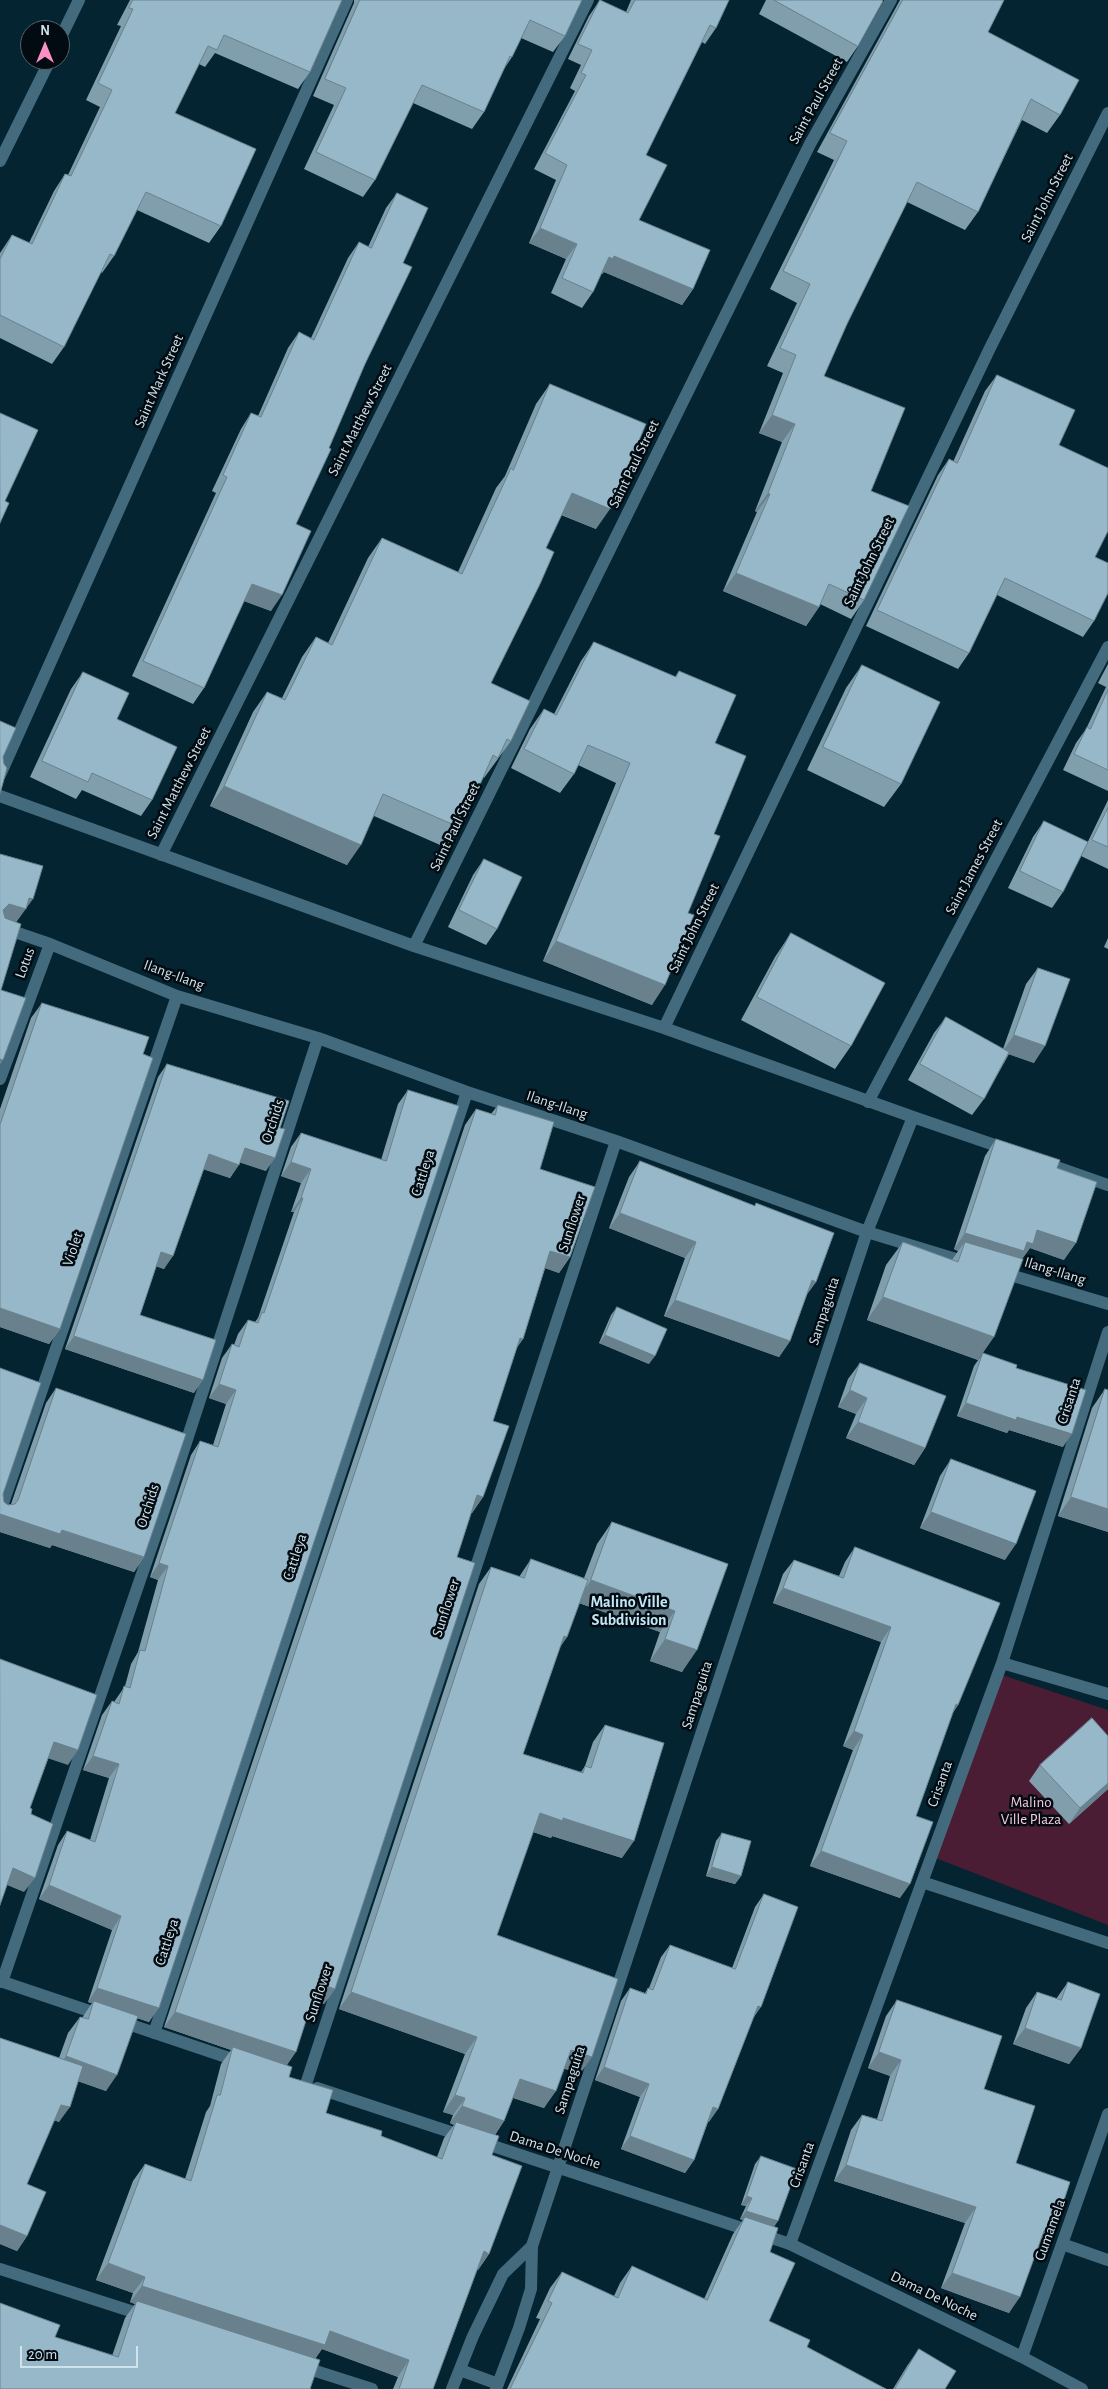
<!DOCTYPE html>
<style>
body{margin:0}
#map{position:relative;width:1108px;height:2389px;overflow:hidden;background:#032430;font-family:"Alegreya Sans",sans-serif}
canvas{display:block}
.north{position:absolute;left:20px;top:20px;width:50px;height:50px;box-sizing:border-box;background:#020b11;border:1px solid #546168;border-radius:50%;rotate:0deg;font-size:14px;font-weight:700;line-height:20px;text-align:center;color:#d0e2ea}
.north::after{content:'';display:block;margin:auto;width:18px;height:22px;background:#fc8fc3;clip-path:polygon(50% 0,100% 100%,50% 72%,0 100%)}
.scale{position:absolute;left:20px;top:2346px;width:118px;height:22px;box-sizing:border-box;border:2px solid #d0e2ea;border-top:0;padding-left:6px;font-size:15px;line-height:18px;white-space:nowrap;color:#d0e2ea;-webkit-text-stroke:4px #020b11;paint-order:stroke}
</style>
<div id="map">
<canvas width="1108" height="2389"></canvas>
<div class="north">N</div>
<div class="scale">20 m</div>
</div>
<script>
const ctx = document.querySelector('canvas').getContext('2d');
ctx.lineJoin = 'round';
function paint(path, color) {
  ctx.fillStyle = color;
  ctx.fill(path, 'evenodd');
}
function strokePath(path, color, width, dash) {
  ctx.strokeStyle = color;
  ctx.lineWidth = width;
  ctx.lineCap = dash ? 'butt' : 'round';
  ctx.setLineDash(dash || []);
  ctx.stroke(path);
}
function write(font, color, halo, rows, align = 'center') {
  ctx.font = font + ' "Alegreya Sans",sans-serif';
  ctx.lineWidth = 5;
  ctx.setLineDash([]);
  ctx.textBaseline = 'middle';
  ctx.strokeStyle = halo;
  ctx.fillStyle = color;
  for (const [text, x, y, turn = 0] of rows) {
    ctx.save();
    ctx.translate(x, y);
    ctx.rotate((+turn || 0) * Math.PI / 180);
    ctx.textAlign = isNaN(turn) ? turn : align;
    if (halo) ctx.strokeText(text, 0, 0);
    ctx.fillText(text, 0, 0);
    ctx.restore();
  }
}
const green = new Path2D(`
 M996,1673L1108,1710V1925L933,1857Z`);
const minor = new Path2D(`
 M60,39L79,0
 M0,161L50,60
 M0,775L347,0
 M0,796L414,946L664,1028L913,1117L867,1232L532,2246L531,2289L519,2328L496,2389
 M161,855L588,0
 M0,927L50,944L177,996L318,1038L467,1092L616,1141L867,1232L969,1263
 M414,946L810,144L891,0
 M664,1028L990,348L1108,113
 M0,1079L50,944
 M868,1102L1108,647
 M913,1117L1009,1150
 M1042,1162L1108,1185
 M1000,1272L1108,1304
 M0,1512L177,996
 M1002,1663L1108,1694
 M922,1882L1108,1943
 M0,1981L241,2062
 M2,1982L164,1510L318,1038
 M154,2033L467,1092
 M306,2084L616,1141
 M317,2088L790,2244L1022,2357L1082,2389
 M790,2244L1002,1663L1108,1332
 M1062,2244L1108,2260
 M0,2269L146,2316
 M1022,2357L1108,2114
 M300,2366L372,2389
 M460,2370L498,2384
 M452,2389L473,2336L503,2274L532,2246`);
const wall = new Path2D(`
 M130,0H342L310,72L298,89L215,53L205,67L199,64L175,113L221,226L209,243L137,210L114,256L102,273L101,272L64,347L52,364L0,338V253L12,235L29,243L54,191L65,174L68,175L100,107L86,100L121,26L117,25Z
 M354,0H582L565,36L553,52L521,38L512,57L504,69L484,112L472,129L413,103L375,180L363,197L304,169L334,105L313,96L354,3Z
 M600,0L626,12L631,0H729L716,28L705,44L702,42L646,155L639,220L693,289L682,305L604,272L602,274H601L593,292L582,308L551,293L566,259L529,243L556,180L534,169L575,91L570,88L581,65L568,59L589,16Z
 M766,0H882L858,46L847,62L759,14Z
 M900,0H1004L988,32L1060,115L1047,133L1022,120L978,212L965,230L907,202L847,324L824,376L871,491L864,600L851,619L820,604L819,607L806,626L723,591L757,512L755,511L782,442L759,433L783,373L767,366L797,303L770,289L834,160L817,152Z
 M397,193L403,263L365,364L296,524L271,611L244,601L204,688L193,704L132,676L216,493L212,491L241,429L251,413L258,416L288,348L299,332L311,338L348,258L359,242L368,247L386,208Z
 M997,375L1059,445L1095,557L1094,621L1083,637L997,595L969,653L958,669L866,626L938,475L949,459L953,462L985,391Z
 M550,384L596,529L561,515L546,548L491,683L511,741L484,778L483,777L461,828L447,848L374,816L347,865L210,806L253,712L267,692L282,698L302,657L316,637L328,643L368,558L382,538L458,572L496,488L505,476L536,404Z
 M594,642L675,677L679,671L715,743L714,834L688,913L652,1005L543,961L616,783L578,765L574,774L560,793L511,768L530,729L544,709L554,714L581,661Z
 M1108,664V791L1063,770L1076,743L1086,729L1106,687L1098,683Z
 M862,665L901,784L884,807L807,770L846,688Z
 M83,672L117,719L152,800L141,816L82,790L76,799L30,777L71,689Z
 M1108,800V869L1081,856Z
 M1044,821L1063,892L1052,908L1008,888L1033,837Z
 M484,859L497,929L486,945L448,927L473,875Z
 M791,933L851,1046L835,1069L741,1020L775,957Z
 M1108,938V949L1104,947Z
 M1038,968L1034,1063L1009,1054L984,1099L972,1115L908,1080L934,1033L946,1017L1003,1049L1026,984Z
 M42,1003L143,1054L60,1329L49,1344L0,1327V1109L31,1018Z
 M167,1064L266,1171L240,1162L230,1178L204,1169L164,1269L156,1266L140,1315L194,1393L65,1349L158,1077Z
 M408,1090L149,2022L137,2018L106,2091L78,2081L59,2122L54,2120L27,2184V2236L17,2251L0,2244V2038L59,2058L68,2033L80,2017L82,2018L92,2003L88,2002L112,1930L39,1899L58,1845L67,1831L90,1840L109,1778L83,1770L102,1715L112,1701L114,1702L125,1686L131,1664L138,1652L158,1580L150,1577L191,1455L200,1441L213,1445L226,1404L209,1398L222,1358L232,1344L234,1345L238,1334L248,1320L255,1322L258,1318L294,1212H291L301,1183L281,1176L291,1147L301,1133L381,1160L398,1104Z
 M498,1105L540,1169L570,1257L559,1273L545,1268L523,1339L517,1347L493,1421L483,1497L472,1513L471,1512L457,1557L335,1989L324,2004L313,2000L287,2065L289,2077L326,2113L381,2136L437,2157L444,2138L454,2125L450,2123L453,2115L443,2112L465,2054L339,2009L479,1584L491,1567L519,1577L531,1559L584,1578L597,1544L612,1522L728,1564L682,1672L650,1661L660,1632L579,1603L567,1637L560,1647L523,1754L581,1772L585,1766L593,1742L605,1725L622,1858L552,1836L551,1838L533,1832L497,1935L580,2074L564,2068L544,2108L513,2098L504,2121L495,2135L492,2155L489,2254L478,2270H477L433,2389H393L398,2377L322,2349L315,2359L0,2389L55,2337L112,2356L125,2318L135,2304L130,2302L133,2293L96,2280L133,2181L145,2164L185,2179L206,2112L210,2106L221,2064L231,2050L164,2027L465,1125L476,1109L491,1114Z
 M996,1139L1057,1168L1064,1260L1030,1248L1022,1259L978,1360L867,1320L886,1265L903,1242L952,1260L958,1251L954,1249L985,1156Z
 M640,1161L755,1206L756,1203L816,1282L807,1294L790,1341L779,1357L664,1316L685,1258L609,1228L629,1177Z
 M617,1307L649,1364L599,1343L611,1315Z
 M983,1353L1016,1368L1063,1447L1009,1430L1007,1433L957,1416L974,1366Z
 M860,1363L925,1448L914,1465L846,1438L856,1414L838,1407L848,1379Z
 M0,1368L3,1494L4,1502L8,1505L11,1504L46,1403L56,1388L144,1557L134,1572L52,1545L50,1548L0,1532Z
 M1105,1389L1108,1390V1532L1058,1516L1092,1408Z
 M951,1459L1005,1560L920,1528L940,1476Z
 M855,1547L958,1705L952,1714L916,1816L900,1898L810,1866L853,1750L843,1746L881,1642L773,1603L783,1574L794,1560L839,1576L845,1562Z
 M1108,1736V1789L1069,1824L1029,1781L1040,1765Z
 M722,1833L741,1876L735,1884L706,1876L716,1841Z
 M764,1894L753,2018L718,2109L708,2122L694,2160L685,2173L621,2149L640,2097L595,2080L621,2001L630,1988L645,1993L648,1988H649L661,1957L670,1945L732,1968L755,1907Z
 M1068,1982L1081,2048L1069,2064L1013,2044L1026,2008L1037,1992L1056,1999Z
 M897,2000L984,2089L1016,2163L1053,2234L1042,2249L1038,2248L1009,2313L941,2288L965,2223L834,2181L851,2130L862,2115L877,2119L890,2076L868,2068L886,2016Z
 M761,2156L774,2227L770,2252L769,2321L807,2347L886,2389H507L540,2319L536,2318L550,2288L562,2272L614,2296L620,2283L632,2266L704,2299L733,2234L743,2220L740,2219L746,2206L741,2205L755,2164Z
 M919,2349L945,2389H893L907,2366Z`);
const shadedWall = new Path2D(`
 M540,228L577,244L566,259L529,243Z
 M614,256L693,289L682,305L604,272L602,274L598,273L609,257Z
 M772,415L795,424L782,442L759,433Z
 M572,493L610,509L596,529L558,513Z
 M768,493L770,494L757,512L755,511Z
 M736,573L819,607L806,626L723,591Z
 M252,584L282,595L271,611L241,600Z
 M224,786L361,845L347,865L210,806Z
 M29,898L33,899L15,924L0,919L3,910L9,904Z
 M556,941L665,985L652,1005L543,961Z
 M1014,1035L1045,1046L1034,1063L1002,1052Z
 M0,1059L3,1060L0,1065Z
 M245,1148L275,1158L266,1171L235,1161Z
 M209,1154L239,1165L230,1178L199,1168Z
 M291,1162L311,1169L301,1183L281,1176Z
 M301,1198H303L294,1212H291Z
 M620,1213L696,1242L685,1258L609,1228Z
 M1037,1230L1076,1243L1064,1260L1030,1248L1021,1260L965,1242L958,1251L954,1249L965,1233Z
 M550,1251L570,1257L559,1273L539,1266Z
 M161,1252L173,1256L164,1269L152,1265Z
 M812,1280L816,1282L805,1297Z
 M883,1297L994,1337L978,1360L867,1320Z
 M675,1300L790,1341L779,1357L664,1316Z
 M0,1308L60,1329L49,1344L0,1327Z
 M605,1335L655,1356L649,1364L599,1343Z
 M74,1336L203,1380L194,1393L65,1349Z
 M520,1338L523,1339L512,1355Z
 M219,1384L236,1390L226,1404L209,1398Z
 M850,1390L867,1398L856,1414L838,1407Z
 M966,1403L1017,1417L1072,1434L1063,1447L1009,1430L1007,1433L957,1416Z
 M858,1422L925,1448L914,1465L846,1438Z
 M477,1495L483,1497L472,1513L466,1511Z
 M1071,1497L1108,1509V1532L1058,1516Z
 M931,1512L1016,1544L1005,1560L920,1528Z
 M0,1514L62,1530L144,1557L134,1572L52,1545L50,1548L0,1532Z
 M159,1563L168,1566L158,1580L150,1577Z
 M591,1580L675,1611L660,1632L576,1602Z
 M783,1588L891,1627L881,1642L773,1603Z
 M564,1636L567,1637L555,1654Z
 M665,1639L697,1650L682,1672L650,1661Z
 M956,1704L958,1705L948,1720Z
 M854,1731L863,1735L853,1750L843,1746Z
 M54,1742L78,1750L68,1765L44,1757Z
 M93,1756L119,1764L109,1778L83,1770Z
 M1108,1783V1789L1069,1824L1080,1808Z
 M540,1813L563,1818L634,1841L622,1858L552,1836L551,1838L528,1830Z
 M821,1851L910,1884L900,1898L810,1866Z
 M712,1867L741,1876L735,1884L706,1876Z
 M13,1868L35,1878L24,1892L2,1883Z
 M49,1885L121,1916L112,1930L39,1899Z
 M318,1983L335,1989L324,2004L307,1998Z
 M97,1988L159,2008L149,2022L93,2004L94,2001L92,2003L88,2002Z
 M351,1992L477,2037L465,2054L339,2009Z
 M758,2006L761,2007L752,2020Z
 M175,2012L296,2052L285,2068L233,2047L231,2050L164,2027Z
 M1025,2028L1081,2048L1069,2064L1013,2044Z
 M571,2050L592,2057L580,2074L559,2067Z
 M879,2052L901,2060L890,2076L868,2068Z
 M66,2056L117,2075L106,2091L54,2073Z
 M604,2067L649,2084L640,2097L595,2080Z
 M520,2079L556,2091L544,2108L508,2096Z
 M455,2095L465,2098L453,2115L443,2112Z
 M61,2105L70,2107L59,2122L51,2119Z
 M462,2106L504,2121L493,2138L456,2122L454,2125L450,2123Z
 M713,2107L718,2109L709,2122L704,2120Z
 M630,2136L694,2160L685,2173L621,2149Z
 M846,2165L976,2207L965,2223L834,2181Z
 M747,2196L752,2198L746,2206L741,2205Z
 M746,2211L778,2221L772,2230L745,2217L743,2220L740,2219Z
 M0,2225L27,2236L17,2251L0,2244Z
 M1044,2231L1053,2234L1042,2249L1033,2246Z
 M484,2251L489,2254L478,2270L472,2268Z
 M108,2263L145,2277L133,2293L96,2280Z
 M952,2273L1020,2297L1009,2313L941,2288Z
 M142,2286L330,2331L409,2360L398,2377L322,2349L313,2361L137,2301L135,2304L130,2302Z`);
const building = new Path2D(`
 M133,0H342L310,72L224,35L217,50L208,46L175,113L256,149L221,226L146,192L114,256L110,254L64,347L0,315V259L12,235L32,244L65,174L71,176L112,90L98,83L133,9L129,8Z
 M360,0H582L565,36L530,20L512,57L510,56L484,112L422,85L375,180L316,152L346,88L325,79Z
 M600,0L628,13L635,0H729L716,28L710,25L646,155L667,165L639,220L710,250L693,289L614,256L613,259L609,257L593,292L562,278L577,244L540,228L567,165L545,153L586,75L581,73L592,50L578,44Z
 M774,0H882L883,1L858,46Z
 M903,0H1004L988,32L1079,80L1060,115L1031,99L978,212L917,182L847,324L824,376L905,408L871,491L909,506L864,600L829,584L819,607L736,573L770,494L768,493L795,424L772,415L796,355L780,348L810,284L783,271L847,141L830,133Z
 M397,193L428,208L403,263L412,267L365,364L329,448L331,449L296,524L311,531L282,595L252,584L204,688L143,661L227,477L223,475L251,413L261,417L299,332L314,340L359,242L371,248Z
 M997,375L1075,410L1059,445L1108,468V531L1095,557L1108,563V593L1094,621L1005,578L969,653L877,610L949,459L957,463Z
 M550,384L646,424L610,509L572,493L546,548L554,552L540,584L491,683L530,701L511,741L507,739L498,758L493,755L461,828L383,794L361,845L224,786L267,692L285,700L316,637L332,645L382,538L462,574L511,468L513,470Z
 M0,413L38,430L5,501L9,503L0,523Z
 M594,642L676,677L679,671L736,695L715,743L746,756L714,834L720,836L688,913L694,915L665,985L556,941L630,763L588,745L574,774L524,749L544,709L556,715Z
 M862,665L940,702L901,784L823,747Z
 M83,672L129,693L117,719L177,747L152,800L92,773L88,782L42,761Z
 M1108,690V770L1074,754L1087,727L1090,729Z
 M0,721L16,728L3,757L4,764L7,768L0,794Z
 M1108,808V847L1092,840Z
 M1044,821L1088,842L1063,892L1020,871Z
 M0,854L43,866L33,899L29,898L26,909L9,904L3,910L5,918L21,924L1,990L26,998L3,1060L0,1059Z
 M484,859L522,877L497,929L459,910Z
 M791,933L885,983L851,1046L757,997Z
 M1038,968L1070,979L1045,1046L1014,1035Z
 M42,1003L149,1037L143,1054L153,1058L60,1329L0,1308V1125Z
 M946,1017L1009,1052L984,1099L920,1064Z
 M167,1064L289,1101L280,1128L285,1129L275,1158L245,1148L239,1165L209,1154L173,1256L161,1252L140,1315L216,1340L203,1380L74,1336Z
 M408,1090L459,1106L159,2008L97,1988L121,1916L49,1885L67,1831L95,1842L119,1764L93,1756L112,1701L119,1704L124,1686L130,1688L140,1650L145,1651L168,1566L159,1563L200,1441L218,1447L236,1390L219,1384L232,1344L239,1347L248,1320L258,1323L262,1312L264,1313L303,1198H301L311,1169L291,1162L301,1133L386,1161Z
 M498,1105L554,1122L540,1169L595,1187L570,1257L550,1251L523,1339L520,1338L493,1421L509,1426L483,1497L477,1495L457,1557L475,1563L335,1989L318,1983L296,2052L175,2012L476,1109L495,1115Z
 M996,1139L1060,1160L1057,1168L1097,1182L1076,1243L1037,1230L1033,1244L1027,1242L1024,1251L965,1233Z
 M640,1161L755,1206L756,1203L834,1233L816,1282L812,1280L790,1341L675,1300L696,1242L620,1213Z
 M903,1242L958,1262L965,1242L1023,1259L994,1337L883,1297Z
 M617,1307L667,1329L655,1356L605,1335Z
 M983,1353L1017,1365L1016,1368L1086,1390L1072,1434L1017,1417L1016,1420L966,1403Z
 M860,1363L946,1396L925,1448L858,1422L867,1398L850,1390Z
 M0,1368L41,1383L3,1494L4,1502L8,1505L15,1504L18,1500L56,1388L186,1434L144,1557L62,1530L60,1534L0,1514Z
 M1105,1389L1108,1390V1509L1071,1497Z
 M951,1459L1036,1491L1016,1544L931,1512Z
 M612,1522L728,1564L697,1650L665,1639L675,1611L591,1580Z
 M855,1547L1000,1603L958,1705L956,1704L916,1816L933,1822L910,1884L821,1851L863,1735L854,1731L891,1627L783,1588L794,1560L843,1578Z
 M531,1559L588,1580L567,1637L564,1636L523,1754L583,1773L585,1766L591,1768L605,1725L664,1743L634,1841L563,1818V1821L540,1813L497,1935L618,1979L592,2057L571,2050L556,2091L520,2079L504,2121L462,2106L465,2098L455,2095L477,2037L351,1992L491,1567L524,1578Z
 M0,1659L97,1695L78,1750L54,1742L30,1808L32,1809L31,1814L53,1824L35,1878L13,1868L0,1905Z
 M1092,1718L1108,1736V1783L1080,1808L1040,1765Z
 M722,1833L751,1841L741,1876L712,1867Z
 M764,1894L798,1907L761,2007L758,2006L718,2109L713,2107L694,2160L630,2136L649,2084L604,2067L630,1988L646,1994L648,1988L653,1990L670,1945L735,1969Z
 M1068,1982L1100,1994L1081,2048L1025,2028L1037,1992L1061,2000Z
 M897,2000L1002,2036L984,2089L1035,2106L1016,2163L1070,2182L1053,2234L1044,2231L1020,2297L952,2273L976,2207L846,2165L862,2115L882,2121L901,2060L879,2052Z
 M94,2001L138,2016L117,2075L66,2056L80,2017L88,2019Z
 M0,2038L83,2066L70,2107L61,2105L27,2184L46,2192L27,2236L0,2225Z
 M233,2047L292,2067L289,2077L333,2090L326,2113L382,2131L381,2136L442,2159L456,2122L499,2136L492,2155L522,2166L489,2254L484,2251L433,2389H399L409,2360L330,2331L325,2345L142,2286L145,2277L108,2263L145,2164L191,2181L217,2095H220Z
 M761,2156L797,2169L778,2221L746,2211L752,2198L747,2196Z
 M745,2217L778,2228L770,2252L795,2263L769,2321L810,2340L807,2347L886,2389H510L552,2303L548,2301L562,2272L618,2298L632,2266L707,2300Z
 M137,2301L320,2360L310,2389H311H0V2303L60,2325L55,2337L118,2357Z
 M919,2349L956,2371L945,2389H895Z`);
const streetNames = [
 ["Saint Paul Street",816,101,-61],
 ["Saint John Street",1047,198,-63],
 ["Saint Mark Street",159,381,-66],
 ["Saint Matthew Street",360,420,-63],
 ["Saint Paul Street",634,464,-64],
 ["Saint John Street",869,562,-64],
 ["Saint Matthew Street",179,783,-63],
 ["Saint Paul Street",455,827,-64],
 ["Saint James Street",974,867,-62],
 ["Saint John Street",694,928,-64],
 ["Lotus",25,963,-70],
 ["Ilang-Ilang",174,975,20],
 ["Ilang-Ilang",557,1105,18],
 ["Orchids",273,1121,-72],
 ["Cattleya",423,1173,-72],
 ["Sunflower",572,1223,-72],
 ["Violet",73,1249,-71],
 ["Ilang-Ilang",1055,1271,17],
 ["Sampaguita",824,1311,-72],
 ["Crisanta",1069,1401,-72],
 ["Orchids",148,1506,-72],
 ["Cattleya",295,1557,-72],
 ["Sunflower",446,1608,-72],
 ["Sampaguita",697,1695,-72],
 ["Crisanta",940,1784,-70],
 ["Cattleya",167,1942,-72],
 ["Sunflower",319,1993,-72],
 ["Sampaguita",570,2080,-72],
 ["Dama De Noche",555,2150,18],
 ["Crisanta",802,2165,-70],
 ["Gumamela",1050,2230,-70],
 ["Dama De Noche",934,2296,26]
];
const parkNames = [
 ["Malino",1031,1802],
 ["Ville Plaza",1031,1819]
];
const neighbourhoodNames = [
 ["Malino Ville",629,1602],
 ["Subdivision",629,1620]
];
paint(green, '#4a1d34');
strokePath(minor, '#436b7d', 12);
paint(wall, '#819ead');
paint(shadedWall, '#69818d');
paint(building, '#96b8c9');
strokePath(building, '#69818d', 1);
write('15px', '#d0e2ea', '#020b11', streetNames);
write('15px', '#f9cade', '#020b11', parkNames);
write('bold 16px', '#c2e6f7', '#020b11', neighbourhoodNames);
</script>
